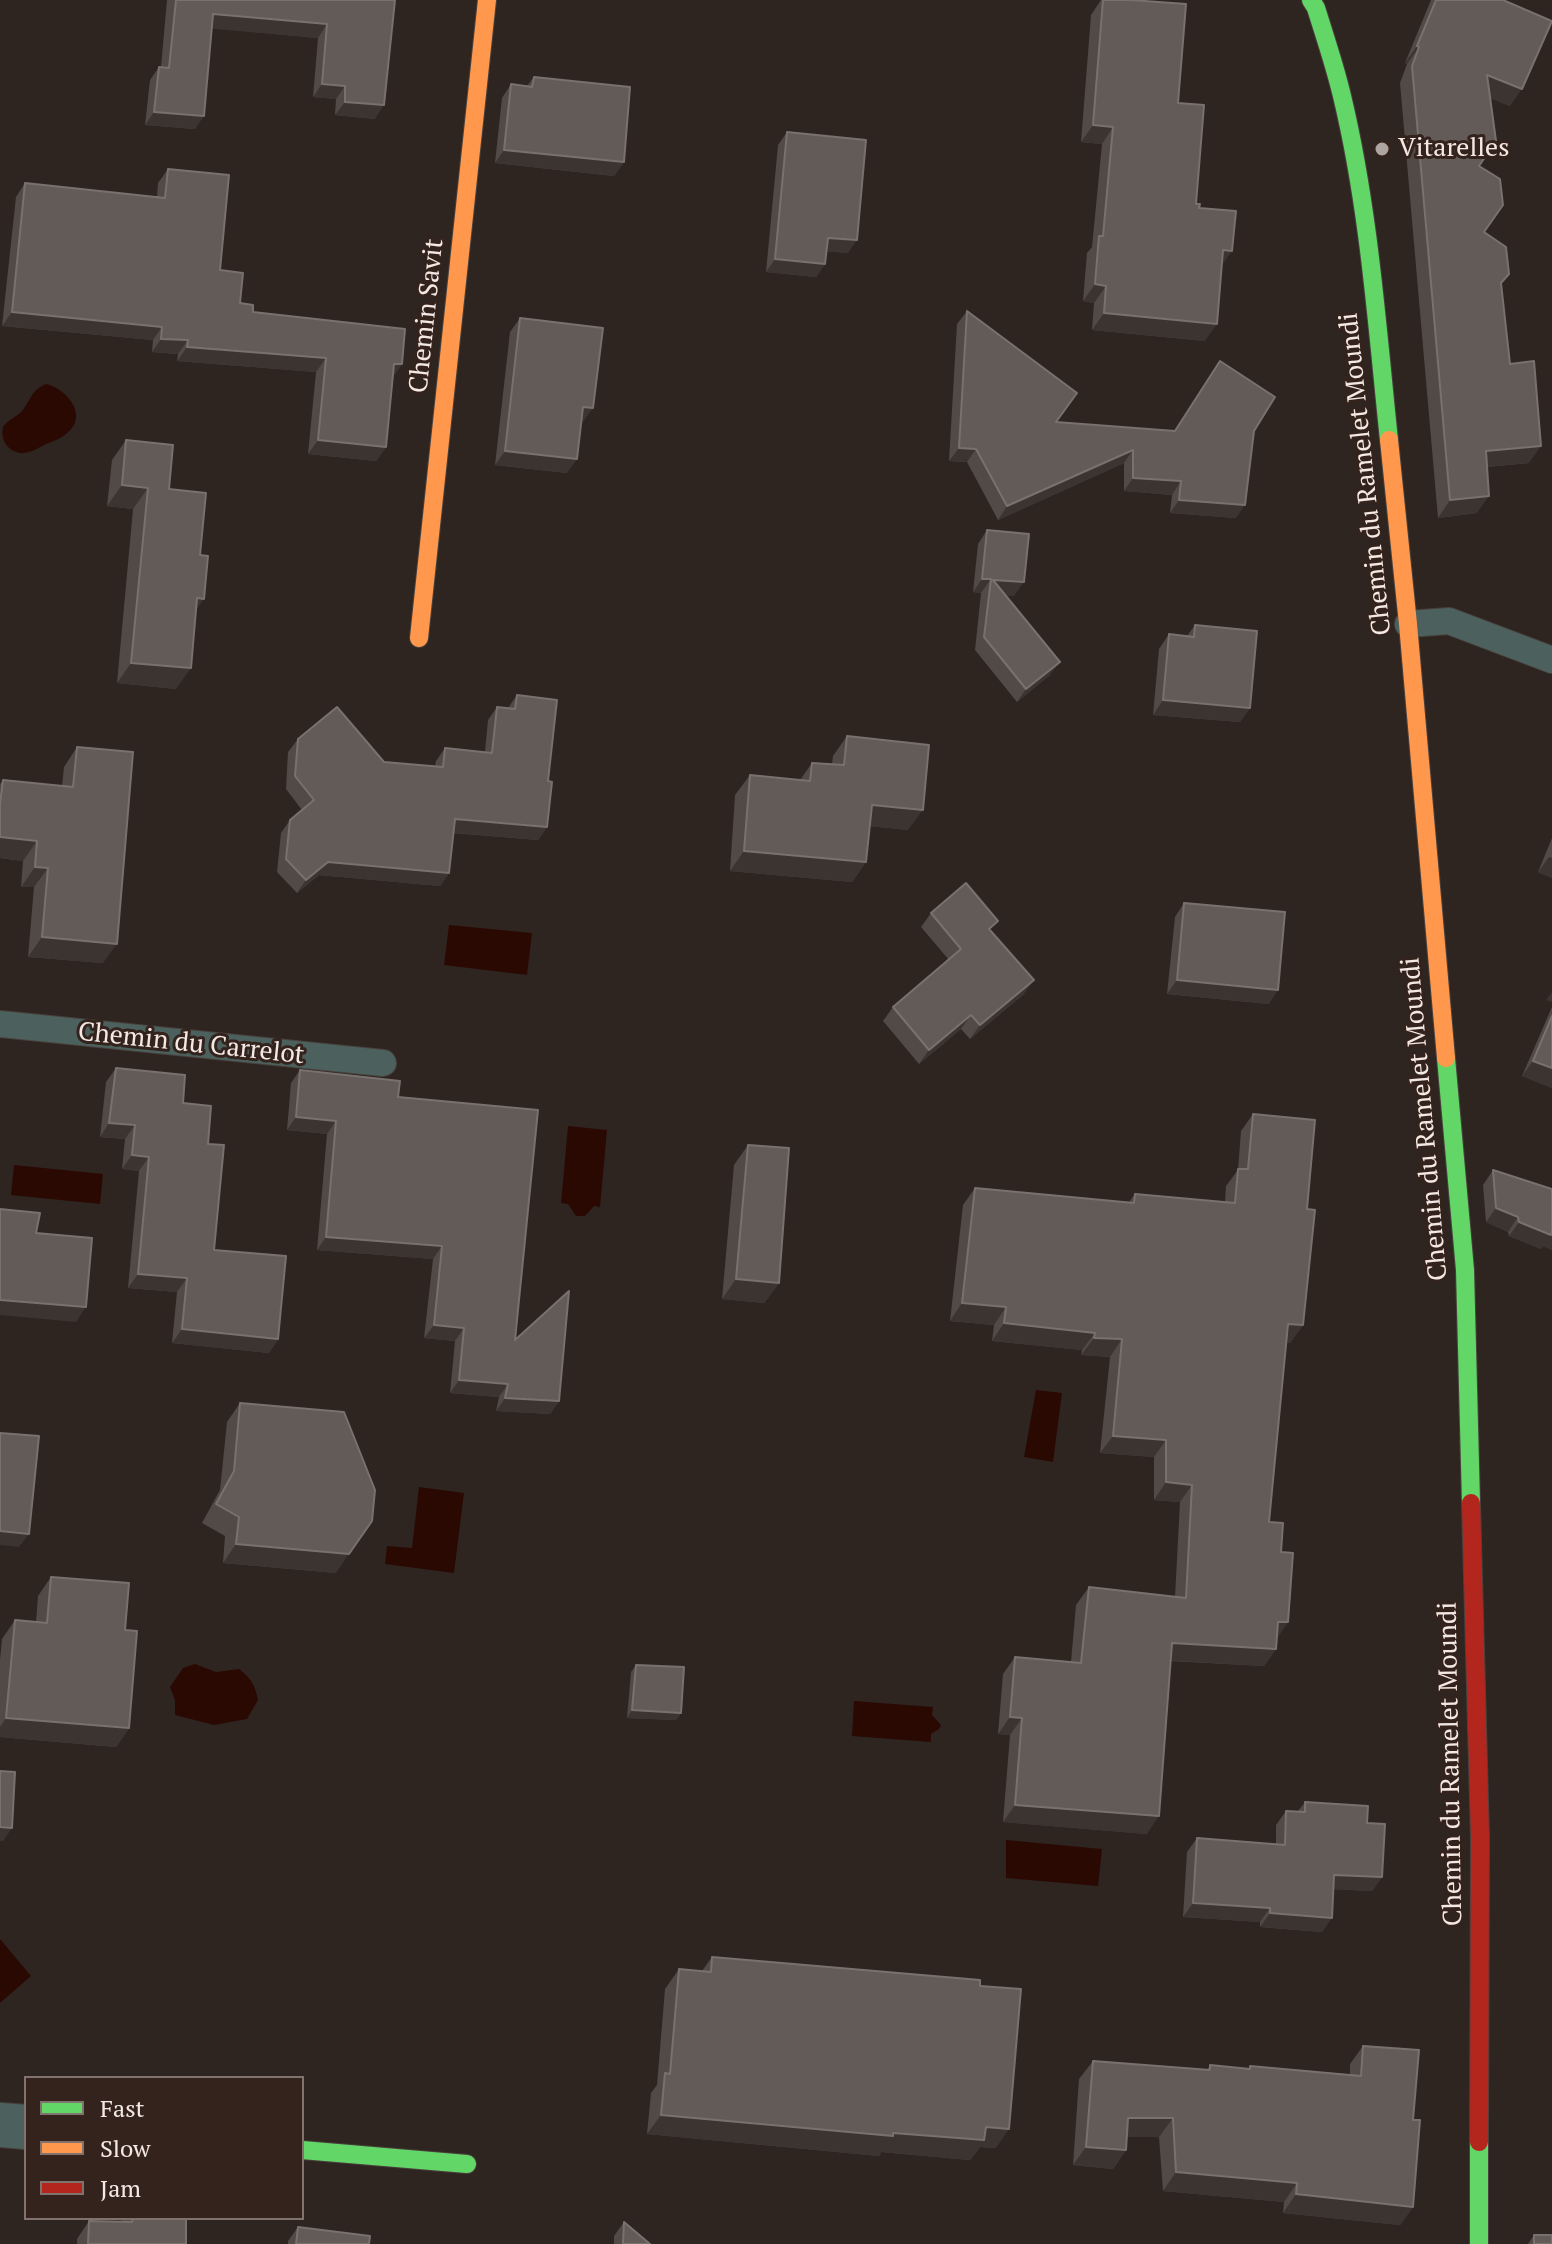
<!DOCTYPE html>
<style>
body{margin:0}
#map{position:relative;width:1552px;height:2244px;overflow:hidden;background:#2e2521;font-family:"PT Serif",serif}
canvas{display:block}
.legend{position:absolute;left:24px;top:2076px;width:280px;height:144px;box-sizing:border-box;background:#33231c;border:2px solid #80726c;margin:0;padding:10px 14px;list-style:none;font-size:24px;color:#f3e8e4}
.legend li{display:flex;align-items:center;gap:16px;height:40px}
.legend b{width:40px;border:2px solid #80726c}
</style>
<div id="map">
<canvas width="1552" height="2244"></canvas>
<ul class="legend">
<li><b style="height:10px;background:#63d668"></b>Fast</li>
<li><b style="height:10px;background:#ff974d"></b>Slow</li>
<li><b style="height:10px;background:#b3261e"></b>Jam</li>
</ul>
</div>
<script>
const ctx = document.querySelector('canvas').getContext('2d');
ctx.lineJoin = 'round';
function paint(path, color) {
  ctx.fillStyle = color;
  ctx.fill(path, 'evenodd');
}
function strokePath(path, color, width, dash) {
  ctx.strokeStyle = color;
  ctx.lineWidth = width;
  ctx.lineCap = dash ? 'butt' : 'round';
  ctx.setLineDash(dash || []);
  ctx.stroke(path);
}
function write(font, color, halo, rows, align = 'center') {
  ctx.font = font + ' "PT Serif",serif';
  ctx.lineWidth = 6;
  ctx.setLineDash([]);
  ctx.textBaseline = 'middle';
  ctx.strokeStyle = halo;
  ctx.fillStyle = color;
  for (const [text, x, y, turn = 0] of rows) {
    ctx.save();
    ctx.translate(x, y);
    ctx.rotate((+turn || 0) * Math.PI / 180);
    ctx.textAlign = isNaN(turn) ? turn : align;
    if (halo) ctx.strokeText(text, 0, 0);
    ctx.fillText(text, 0, 0);
    ctx.restore();
  }
}
const water = new Path2D(`
 M46,384C67,389 90,416 66,434C60,439 51,442 44,445C37,449 28,454 20,453C8,451 0,440 3,427C7,420 17,417 22,411C31,400 31,390 46,384Z
 M449,925L532,933L527,975L444,965Z
 M568,1126L607,1130L600,1207L594,1206L585,1216H576L568,1204L561,1203Z
 M14,1165L103,1174L100,1204L11,1195Z
 M1036,1390L1062,1393L1053,1462L1024,1457Z
 M419,1487L464,1493L454,1573L385,1564L387,1546L412,1548Z
 M195,1664L216,1672L239,1669C251,1678 255,1685 258,1700L247,1719L214,1725L175,1715V1700L170,1687L183,1668Z
 M854,1701L933,1707L932,1715L941,1725L939,1729L931,1734V1742L852,1736Z
 M1006,1840L1102,1849L1098,1886L1006,1878Z
 M0,1939L31,1976L0,2003Z`);
const lane = new Path2D(`
 M1408,624L1449,621L1552,660
 M0,1024L383,1063`);
const street = new Path2D(`
 M0,2125L26,2127`);
const fast = new Path2D(`
 M1311,0L1316,8C1325,37 1335,66 1342,96C1369,208 1377,326 1389,440
 M1446,1058L1465,1270L1471,1503
 M302,2150L467,2164
 M1479,2244V2142`);
const slow = new Path2D(`
 M1389,440L1408,624L1446,1058
 M419,638L487,0`);
const jam = new Path2D(`
 M1471,1503L1480,1837L1479,2142`);
const wall = new Path2D(`
 M167,0H395L375,119L335,115L336,99L313,97L318,38L212,28L195,129L145,125L150,80L159,67H161Z
 M1101,0H1131L1178,103L1196,204L1199,208L1222,266L1205,341L1092,330L1094,303L1083,301L1087,253L1092,247L1102,144L1081,142L1091,15Z
 M1431,0H1503L1510,106L1490,98L1479,166L1484,232L1501,285L1510,364L1529,463L1487,467L1477,513L1438,518L1400,83L1407,64L1405,63Z
 M534,77L624,162L614,176L495,163L502,98L511,84L527,86Z
 M787,132L848,253L827,251L825,264L816,277L766,272L778,145Z
 M168,169L220,270L240,303L253,312L402,364L392,378L386,447L376,461L308,454L316,372L177,361L178,354L152,352L153,340L2,326L16,197L25,183L157,197L158,183Z
 M967,311L1056,422L1174,431L1220,361L1254,431L1236,518L1170,513L1172,495L1124,491V463L998,520L967,462L949,461L957,324Z
 M520,318L583,422H581L567,473L495,465L510,332Z
 M126,440L169,489L200,555L196,610L176,689L117,683L133,509L107,506L112,460Z
 M987,530L1014,596L1006,595L1050,675L1017,702L975,650L981,593L973,592L978,544Z
 M1195,625L1250,708L1240,722L1153,715L1159,649L1169,634L1187,636Z
 M517,695L548,781L547,827L538,840L453,833L449,873L440,886L319,875L297,893L277,872L281,833L290,820L302,810L286,789L288,752L298,739L384,762L435,766L436,761L445,748L485,752L488,720L497,707L508,708Z
 M847,736L908,830L870,826L866,862L852,882L730,871L735,795L750,775L800,780L812,763L832,764L833,756Z
 M77,747L103,963L28,957L34,887H21L23,861L0,858V784L3,780L62,786L64,767Z
 M1552,838V878L1538,872Z
 M1184,903L1269,1004L1167,994L1175,917Z
 M931,913L991,931L1024,994L970,1039L961,1029L919,1064L883,1021L893,1007L949,960L921,927Z
 M1552,1007V1088L1522,1076Z
 M116,1068L183,1103L208,1144L214,1250L278,1339L269,1353L172,1343L177,1292L128,1288L139,1171L122,1169L125,1139L100,1137L106,1082Z
 M300,1070L398,1097L515,1340L559,1401L550,1414L496,1411L499,1397L450,1393L455,1341L424,1338L433,1259L317,1250L327,1134L287,1130L291,1083Z
 M1253,1114L1307,1209L1303,1325L1290,1343L1286,1342L1269,1522L1281,1552L1288,1622L1277,1638L1276,1649L1264,1666L1170,1661L1147,1834L1003,1822L1010,1735L998,1734L1003,1674L1015,1657L1071,1662L1076,1605L1089,1587L1175,1597L1180,1502L1154,1500V1457L1100,1453L1110,1357L1081,1355L1082,1350L992,1341L994,1325L950,1321L963,1205L975,1188L1129,1202L1135,1194L1225,1202L1226,1186L1238,1170L1241,1131Z
 M748,1145L779,1283L764,1303L722,1299L734,1165Z
 M1493,1170L1552,1189V1250L1543,1246L1541,1249L1509,1236L1508,1232L1486,1222L1483,1185Z
 M240,1403L336,1573L223,1563L225,1536L202,1523L220,1490L227,1422Z
 M51,1577L125,1630L129,1728L116,1747L0,1737V1660L2,1639L15,1620L36,1622L38,1596Z
 M636,1665L681,1713L676,1720L627,1718L631,1672Z
 M1305,1802L1367,1823L1382,1877L1372,1891L1333,1889L1322,1932L1260,1927V1922L1183,1917L1187,1852L1197,1838L1276,1844V1825L1286,1811H1298Z
 M712,1957L980,1986L996,2148L980,2147L970,2160L881,2152L879,2156L647,2134L651,2093L657,2085L665,1989L679,1969L702,1971Z
 M1363,2046L1413,2120V2207L1400,2225L1283,2213L1284,2202L1163,2191L1159,2137H1127L1126,2150L1113,2169L1073,2165L1079,2079L1093,2061L1207,2070L1210,2065L1248,2069L1250,2066L1350,2075V2064Z
 M122,2218H186V2244H77V2239L89,2221L121,2222Z
 M624,2222L650,2244H614V2236Z
 M298,2227L369,2244H288V2241Z
 M1534,2235L1552,2244H1528Z`);
const shadedWall = new Path2D(`
 M213,14L327,24L318,38L204,28Z
 M1417,46L1419,47L1407,64L1405,63Z
 M1487,75L1522,89L1510,106L1475,92Z
 M322,84L345,86L336,99L313,97Z
 M345,102L384,105L375,119L335,115Z
 M154,112L204,116L195,129L145,125Z
 M1093,125L1113,127L1102,144L1081,142Z
 M504,150L624,162L614,176L495,163Z
 M828,238L857,240L848,253L819,251Z
 M1223,250L1232,251L1220,268Z
 M775,259L825,264L816,277L766,272Z
 M1095,284L1106,286L1094,303L1083,301Z
 M12,312L162,327L153,340L2,326Z
 M1104,313L1217,324L1205,341L1092,330Z
 M161,339L188,340L178,354L152,352Z
 M187,347L326,358L316,372L177,361Z
 M394,364H402L392,378Z
 M583,407L593,408L583,422L573,421Z
 M318,440L386,447L376,461L308,454Z
 M1541,446L1529,463L1474,468L1486,451Z
 M959,448L976,449L967,462L949,461Z
 M1133,450L1124,463L998,520L1007,506Z
 M505,451L577,459L567,473L495,465Z
 M1133,478L1181,481L1172,495L1124,491Z
 M122,485L148,488L133,509L107,506Z
 M1489,496L1477,513L1438,518L1450,500Z
 M1179,500L1245,505L1236,518L1170,513Z
 M982,579H991L981,593L973,592Z
 M993,580L1024,582L1014,596L989,594Z
 M197,598L204,599L189,619Z
 M1060,662L1050,675L1017,702L1026,689Z
 M131,663L191,668L176,689L117,683Z
 M1163,700L1250,708L1240,722L1153,715Z
 M872,805L923,810L908,830L858,825Z
 M455,819L547,827L538,840L446,832Z
 M0,837L37,841L23,861L0,858Z
 M744,851L866,862L852,882L730,871Z
 M1549,857L1552,858V878L1538,872Z
 M328,862L449,873L440,886L319,875L297,893L306,880Z
 M35,867L48,868L34,887H21Z
 M42,937L117,944L103,963L28,957Z
 M1034,980L1024,994L970,1039L980,1025Z
 M1177,980L1278,990L1269,1004L1167,994Z
 M1552,992V1002L1546,1000Z
 M971,1015L961,1029L919,1064L929,1050Z
 M1533,1061L1552,1068V1088L1522,1076Z
 M296,1117L336,1121L327,1134L287,1130Z
 M109,1123L135,1125L125,1139L100,1137Z
 M132,1155L149,1157L139,1171L122,1169Z
 M1496,1208L1518,1217L1508,1232L1486,1222Z
 M1519,1222L1552,1232V1250L1543,1246L1541,1249L1509,1236Z
 M326,1237L442,1246L433,1259L317,1250Z
 M138,1274L187,1278L177,1292L128,1288Z
 M736,1279L779,1283L764,1303L722,1299Z
 M0,1300L86,1307L76,1322L0,1315Z
 M962,1303L1006,1307L994,1325L950,1321Z
 M1004,1323L1095,1333L1082,1350L992,1341Z
 M1288,1324L1303,1325L1290,1343L1275,1341Z
 M434,1325L464,1328L455,1341L424,1338Z
 M182,1329L278,1339L269,1353L172,1343Z
 M1094,1338L1122,1339L1110,1357L1081,1355Z
 M459,1380L508,1384L499,1397L450,1393Z
 M505,1398L559,1401L550,1414L496,1411Z
 M1113,1436L1166,1440L1154,1457L1100,1453Z
 M1166,1482L1192,1485L1180,1502L1154,1500Z
 M0,1531L29,1534L19,1547L0,1545Z
 M236,1544L349,1554L336,1573L223,1563Z
 M1278,1622H1288L1276,1640Z
 M1172,1643L1276,1649L1264,1666L1159,1660Z
 M632,1710L681,1713L676,1720L627,1718Z
 M1010,1717L1022,1718L1010,1735L998,1734Z
 M6,1718L129,1728L116,1747L0,1737V1727Z
 M1015,1805L1159,1816L1147,1834L1003,1822Z
 M0,1827L12,1828L3,1841H0Z
 M1334,1875L1382,1877L1372,1891L1324,1889Z
 M1193,1903L1270,1908L1260,1922L1183,1917Z
 M1270,1913L1332,1918L1322,1932L1260,1927Z
 M661,2115L893,2133L986,2127L1009,2129L996,2148L980,2147L970,2160L881,2152L879,2156L647,2134Z
 M1128,2118H1173L1159,2137H1115Z
 M1086,2147L1126,2150L1113,2169L1073,2165Z
 M1176,2172L1297,2183L1284,2202L1163,2191Z
 M1296,2194L1413,2207L1400,2225L1283,2213Z`);
const building = new Path2D(`
 M176,0H395L384,105L345,102V86L322,84L327,24L213,14L204,116L154,112L159,67L169,68Z
 M1103,0H1131L1186,4L1178,103L1204,105L1196,204H1200L1199,208L1236,211L1232,251L1223,250L1217,324L1104,313L1106,286L1095,284L1099,236H1103L1113,127L1093,125Z
 M1436,0H1503L1552,21L1522,89L1487,75L1496,141L1479,166L1500,179L1503,205L1484,232L1506,247L1509,274L1501,283L1510,364L1534,361L1541,446L1486,451L1489,496L1450,500L1412,66L1419,47L1417,46Z
 M534,77L630,87L624,162L504,150L511,84L532,87Z
 M787,132L866,140L857,240L828,238L825,264L775,259Z
 M168,169L229,175L220,270L243,273L240,303L253,305V312L405,329L402,364H394L386,447L318,440L326,358L187,347L188,340L161,339L162,327L12,312L25,183L165,198Z
 M967,311L1077,393L1056,422L1175,431L1220,361L1275,397L1254,431L1245,505L1179,500L1181,481L1133,478V450L1007,506L976,449L959,448Z
 M520,318L603,328L593,408L583,407L577,459L505,451Z
 M126,440L173,445L169,489L206,493L200,555L208,556L204,599L197,598L191,668L131,663L148,488L122,485Z
 M987,530L1029,534L1024,582L993,580L1060,662L1026,689L984,637L991,579H982Z
 M1195,625L1257,631L1250,708L1163,700L1169,634L1194,637Z
 M517,695L557,700L548,781L552,782L547,827L455,819L449,873L328,862L306,880L286,859L290,820L314,800L295,776L298,739L337,707L384,762L443,767L445,748L492,753L497,707L515,709Z
 M847,736L929,745L923,810L872,805L866,862L744,851L750,775L810,781L812,763L844,765Z
 M77,747L133,752L117,944L42,937L48,868L35,867L37,841L0,837V804L3,780L73,787Z
 M966,883L998,921L989,929L1034,980L980,1025L971,1015L929,1050L893,1007L961,949L931,913Z
 M1184,903L1285,912L1278,990L1177,980Z
 M1552,1016V1068L1533,1061Z
 M116,1068L185,1075L183,1103L211,1106L208,1144L224,1145L214,1250L286,1256L278,1339L182,1329L187,1278L138,1274L149,1157L132,1155L135,1125L109,1123Z
 M300,1070L400,1081L398,1097L538,1110L515,1340L569,1291L559,1401L505,1398L508,1384L459,1380L464,1328L434,1325L442,1246L326,1237L336,1121L296,1117Z
 M1253,1114L1315,1120L1307,1209L1315,1210L1303,1325L1288,1324L1269,1522L1283,1523L1281,1552L1293,1553L1288,1622H1278L1276,1649L1172,1643L1159,1816L1015,1805L1022,1718L1010,1717L1015,1657L1081,1663L1089,1587L1186,1598L1192,1485L1166,1482V1440L1113,1436L1122,1339L1094,1338L1095,1333L1004,1323L1006,1307L962,1303L975,1188L1134,1203L1135,1194L1235,1203L1238,1169H1248Z
 M748,1145L789,1148L779,1283L736,1279Z
 M1493,1170L1552,1189V1232L1551,1235L1519,1222L1518,1217L1496,1208Z
 M0,1209L40,1213L36,1233L92,1238L86,1307L0,1300Z
 M240,1403L344,1412L375,1490L372,1521L349,1554L236,1544L239,1517L216,1504L234,1471Z
 M0,1433L39,1436L29,1534L0,1531Z
 M51,1577L129,1583L125,1630L137,1631L129,1728L6,1718L15,1620L47,1623Z
 M636,1665L684,1667L681,1713L632,1710Z
 M0,1771L15,1772L12,1828L0,1827Z
 M1305,1802L1368,1806L1367,1823L1385,1824L1382,1877L1334,1875L1332,1918L1270,1913V1908L1193,1903L1197,1838L1285,1845L1286,1811L1305,1812Z
 M712,1957L980,1980V1986L1021,1989L1009,2129L986,2127L984,2140L893,2133V2136L661,2115L665,2073L670,2074L679,1969L711,1972Z
 M1363,2046L1419,2050L1413,2120H1420L1413,2207L1296,2194L1297,2183L1176,2172L1173,2118H1128L1126,2150L1086,2147L1093,2061L1210,2070V2065L1250,2069V2066L1361,2076Z
 M133,2218H186V2244H88L89,2221L132,2222Z
 M624,2222L650,2244H623Z
 M298,2227L370,2236L369,2244H296Z
 M1534,2235H1552V2244H1534Z`);
const markers = [
 [1382,149,8,"#aea4a0"]
];
const poiNames = [
 ["Vitarelles",1398,149]
];
const streetNames = [
 ["Chemin Savit",427,316,-84],
 ["Chemin du Ramelet Moundi",1366,474,-96],
 ["Chemin du Carrelot",191,1044,6],
 ["Chemin du Ramelet Moundi",1425,1119,-95],
 ["Chemin du Ramelet Moundi",1451,1764,-91]
];
paint(water, '#2b0903');
strokePath(lane, '#49413d', 28);
strokePath(street, '#49413d', 46);
strokePath(fast, '#49413d', 20);
strokePath(slow, '#49413d', 20);
strokePath(jam, '#49413d', 20);
strokePath(lane, '#4c605e', 26);
strokePath(street, '#4c605e', 44);
strokePath(fast, '#63d668', 18);
strokePath(slow, '#ff974d', 18);
strokePath(jam, '#b3261e', 18);
paint(wall, '#514a47');
paint(shadedWall, '#3c3431');
paint(building, '#635b58');
strokePath(building, '#79716e', 2);
for (const [x, y, r, color] of markers) {
  const dot = new Path2D();
  dot.arc(x, y, r, 0, 2 * Math.PI);
  ctx.fillStyle = color;
  ctx.fill(dot);
  strokePath(dot, '#33231c', 3);
}
write('26px', '#f3e8e4', '#33231c', poiNames, 'left');
write('26px', '#f3e8e4', '#33231c', streetNames);
</script>
